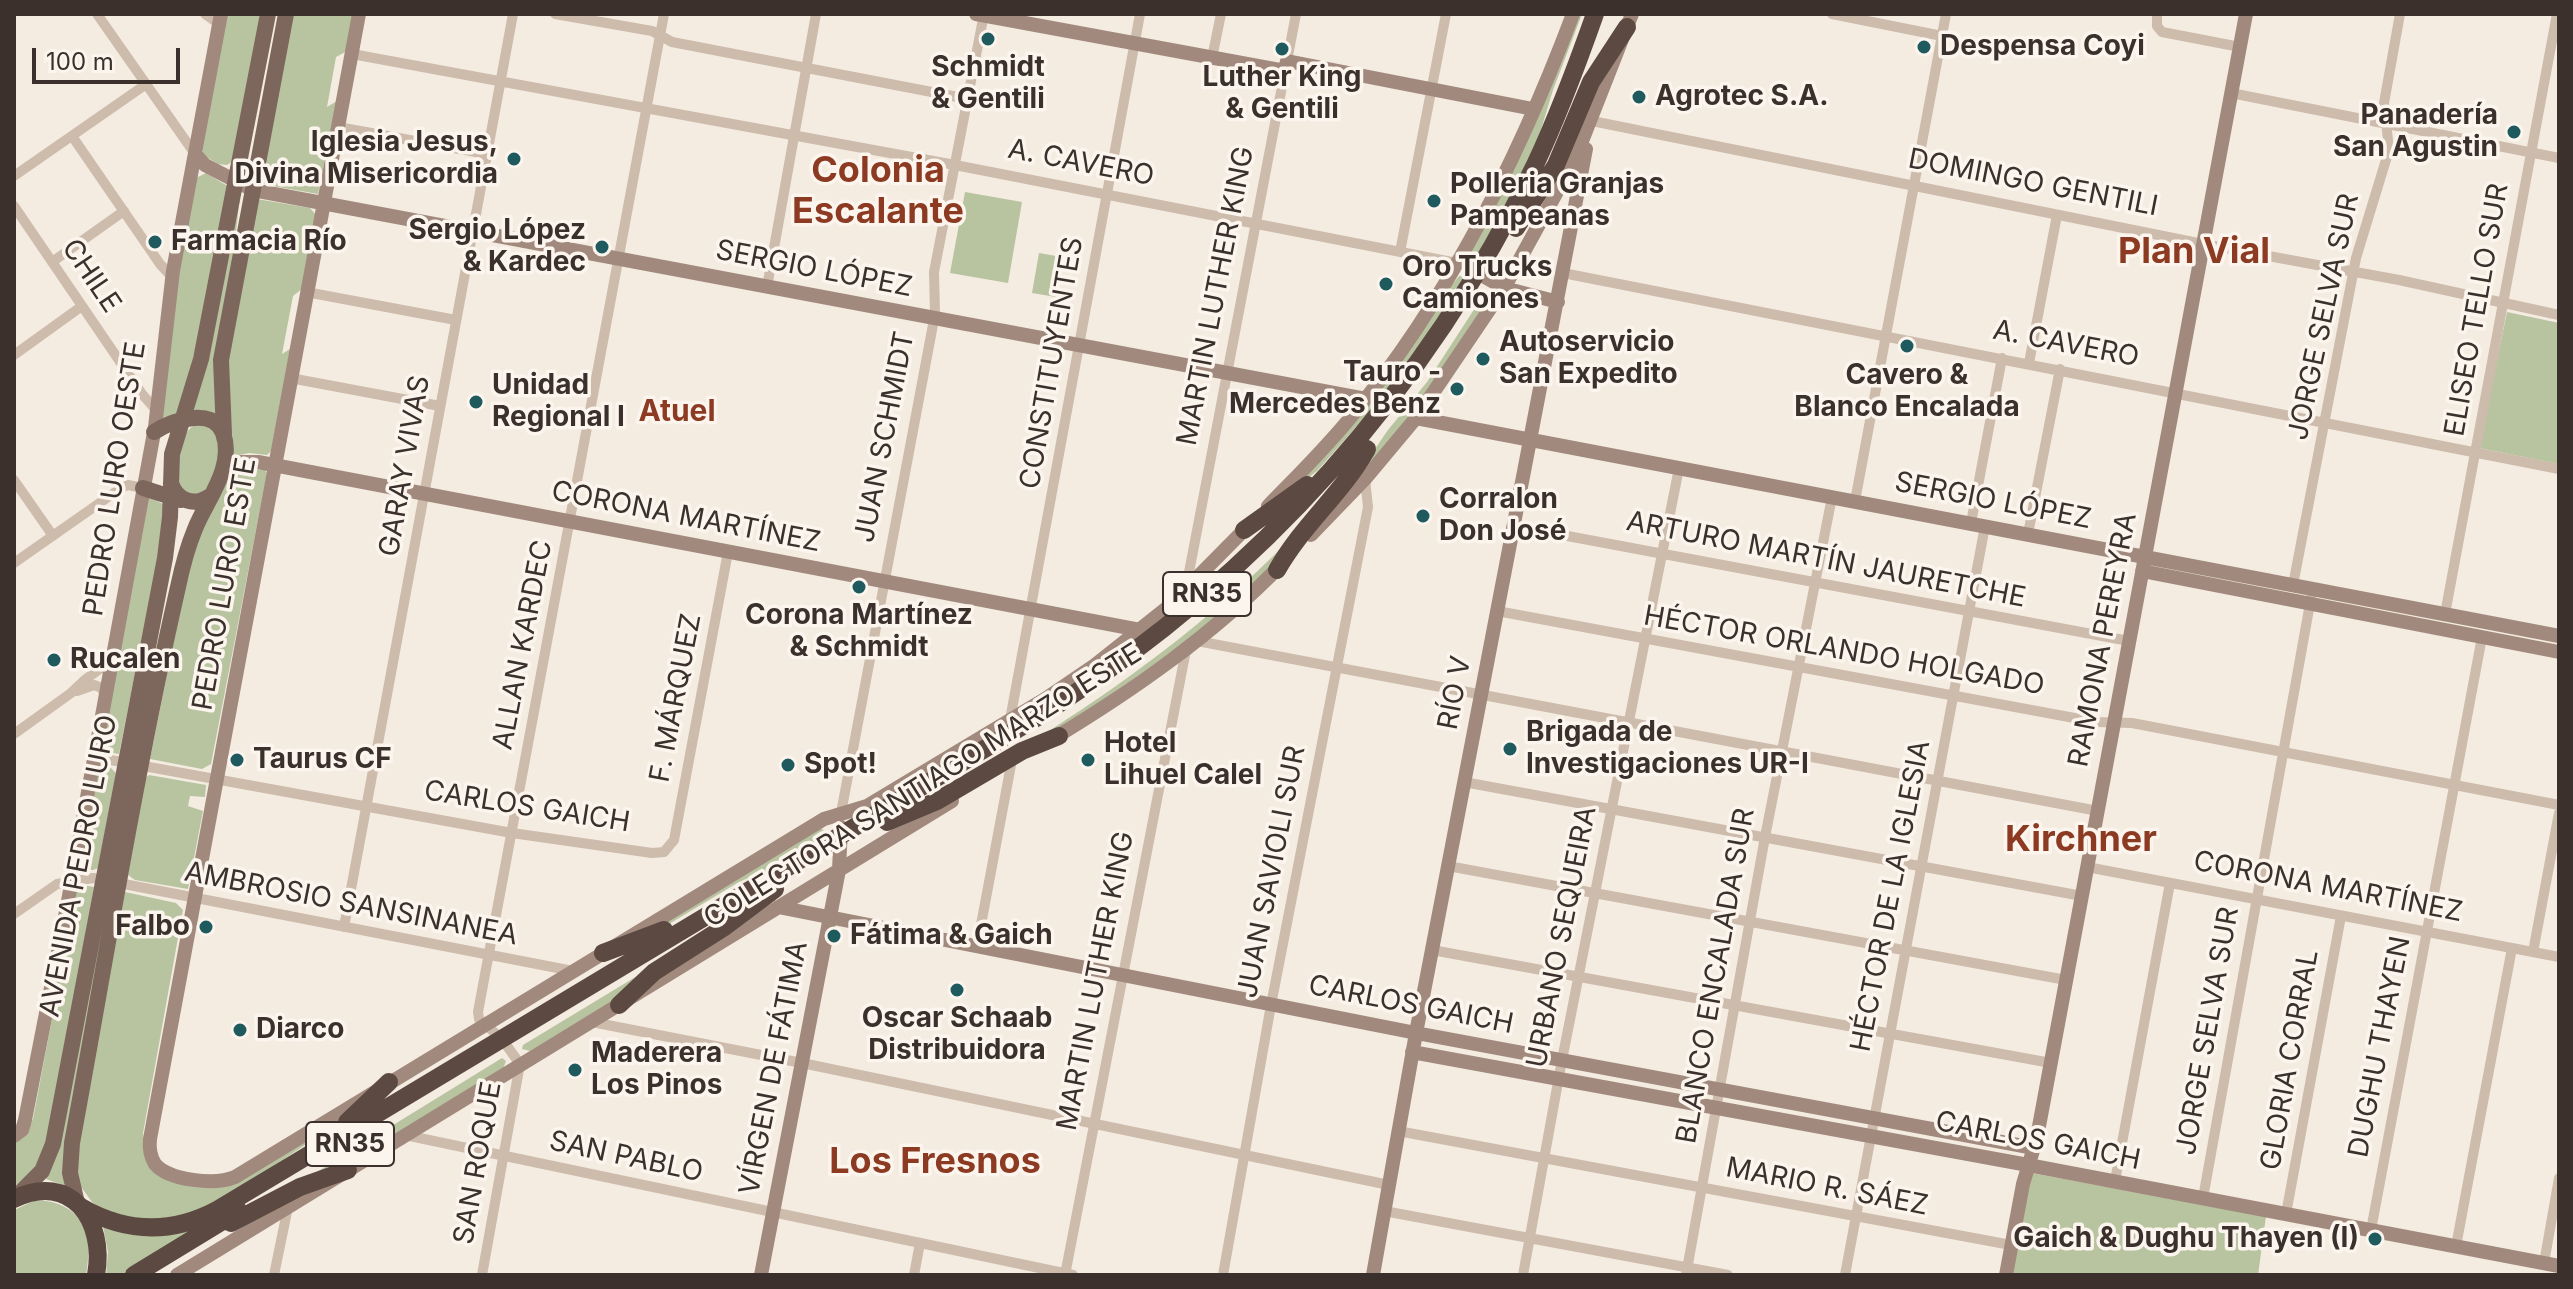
<!DOCTYPE html>
<meta charset="utf-8">
<style>
body{margin:0}
#map{position:relative;width:2573px;height:1289px;overflow:hidden;background:#f4ebe1;font-family:Inter,sans-serif}
canvas{display:block}
.frame{position:absolute;inset:0;border:16px solid #3b302b;pointer-events:none}
.scale{position:absolute;left:32px;top:48px;width:148px;height:36px;box-sizing:border-box;border:4px solid #3b302b;border-top:0;padding-left:10px;font-size:24px;line-height:28px;white-space:nowrap;color:#3b302b;-webkit-text-stroke:6px #fbf5ee;paint-order:stroke}
</style>
<div id="map">
<canvas width="2573" height="1289"></canvas>
<div class="frame"></div>
<div class="scale">100 m</div>
</div>
<script>
const ctx = document.querySelector('canvas').getContext('2d');
ctx.lineJoin = 'round';
function paint(path, color) {
  ctx.fillStyle = color;
  ctx.fill(path, 'evenodd');
}
function strokePath(path, color, width, dash) {
  ctx.strokeStyle = color;
  ctx.lineWidth = width;
  ctx.lineCap = dash ? 'butt' : 'round';
  ctx.setLineDash(dash || []);
  ctx.stroke(path);
}
function write(font, color, halo, rows, align = 'center') {
  ctx.font = font + ' Inter,sans-serif';
  ctx.lineWidth = 7;
  ctx.setLineDash([]);
  ctx.textBaseline = 'middle';
  ctx.strokeStyle = halo;
  ctx.fillStyle = color;
  for (const [text, x, y, turn = 0] of rows) {
    ctx.save();
    ctx.translate(x, y);
    ctx.rotate((+turn || 0) * Math.PI / 180);
    ctx.textAlign = isNaN(turn) ? turn : align;
    if (halo) ctx.strokeText(text, 0, 0);
    ctx.fillText(text, 0, 0);
    ctx.restore();
  }
}
const green = new Path2D(`
 M227,14H263L233,161L227,165L218,164L202,154Z
 M291,14H354L347,51L336,57L327,107L337,101L318,194L267,185L262,182Z
 M1578,14H1582L1553,90L1536,146L1474,263L1469,253Z
 M206,173L229,187L217,261L179,415L162,420L176,289L196,178Z
 M965,192L1022,202L1008,283L950,273Z
 M240,196L216,414L192,412Z
 M257,199L310,208L316,215L302,289L293,296L282,354L290,349L271,451L267,455L249,453L234,456H232L225,377Z
 M1039,253L1062,257L1056,297L1032,293Z
 M1459,276L1465,277L1398,380L1317,471L1291,491Z
 M1489,290L1491,299L1387,447L1357,475L1388,430L1427,382L1486,291Z
 M2507,312L2559,323V464L2479,448Z
 M198,423L216,431L219,458L208,490L190,496L179,487C175,467 176,433 198,423Z
 M242,468L265,470L267,473L211,764L202,769L150,759L191,555L230,473Z
 M148,497L163,504V533L119,754L108,752L102,746Z
 M1288,541L1266,574L1195,636L1064,727L1030,743C1124,684 1211,620 1288,541Z
 M100,764L110,767L116,773L98,868L93,870L80,869Z
 M149,775L206,785L205,797L190,796L188,806L203,811L188,889L135,880L128,875L145,778Z
 M819,828L831,833L795,857L739,882L664,927L643,934Z
 M82,885L94,887L48,1142L38,1166L14,1187V1140L27,1131L33,1119L76,892Z
 M109,890L65,1184L63,1185L46,1179Z
 M125,892L176,903L183,910L143,1133L145,1155L215,1187L356,1111L233,1193L200,1211L150,1223L102,1210L92,1202L79,1184L76,1155Z
 M652,967L613,1001L530,1051L522,1049L523,1045Z
 M502,1058L506,1061L503,1069L351,1161L299,1183Z
 M2031,1173L2266,1216L2258,1275H2012Z
 M36,1200C82,1202 94,1233 86,1275H14V1210Z
 M202,1225L124,1275H106L108,1252L103,1226Z`);
const street = new Path2D(`
 M97,14L195,154
 M205,14L219,24
 M555,14L652,31L672,42L968,99
 M1832,14L1942,36
 M2157,14V26L2162,32L2240,47
 M352,54L955,165L1457,263
 M1212,58L1221,14
 M1287,61L1296,14
 M2231,93L2559,158
 M1592,121L2203,244L2399,280L2559,315
 M338,127L487,154
 M72,136L160,264L172,277
 M14,176L145,85
 M14,206L142,394L157,411
 M1400,252L1446,14
 M52,262L124,211
 M1563,273L2559,469
 M767,287L816,14
 M306,292L456,320
 M14,355L82,306
 M2029,363L2057,215
 M290,378L440,406
 M14,480L53,536
 M1855,501L1946,14
 M1971,523L2002,358
 M1514,526L2129,641
 M2028,534L2060,369
 M14,563L121,488L128,485L143,488
 M2293,585L2356,258L2389,150L2384,103L2400,14
 M1186,588L1285,71
 M1497,611L2096,722L2132,723L2559,805
 M2445,614L2557,14
 M1197,641L2098,811
 M77,691L94,685L102,688L105,696
 M1010,720L1140,14
 M14,734L71,693L86,679L112,660
 M94,757L512,833L652,853L664,852L674,840L728,552
 M1464,782L2082,896
 M841,813L935,314L934,272L984,14
 M1448,866L2066,980
 M2087,867L2559,957
 M14,914L57,884L93,878L573,971
 M344,927L513,14
 M977,946L1011,765
 M1432,950L2051,1063
 M2533,952L2559,813
 M592,1022L802,1063L1389,1185
 M502,1039L479,1019L478,1012L664,14
 M1398,1131L2011,1245
 M405,1135L1073,1275
 M2115,1181L2170,883
 M2203,1198L2311,598
 M1384,1211L1728,1275
 M2286,1214L2341,916
 M2371,1230L2482,637
 M2456,1246L2512,948
 M2544,1263L2559,1178
 M274,1275L288,1207
 M482,1275L520,1064L499,1035
 M914,1275L920,1243
 M1065,1275L1186,650
 M1223,1275L1271,1005L1368,507L1365,479
 M1523,1275L1562,1060L1679,468
 M1686,1275L1765,837L1832,497
 M1845,1275L1985,526`);
const secondary = new Path2D(`
 M359,14L150,1139C149,1148 150,1156 155,1164C169,1181 216,1185 235,1177L824,819L867,806L1045,699L1095,665L1168,607L1251,523
 M976,14L1285,71L1287,61L1533,109
 M195,154L205,165L253,190L1366,399
 M1469,268L1504,288L1558,302
 M1416,418L2559,636
 M223,470L237,462H258L1140,630
 M1268,506C1298,475 1328,446 1355,412C1451,295 1520,155 1573,14
 M1311,535L1365,479L1416,418L1504,288L1575,159L1632,14
 M2142,571L2559,652
 M1051,740C1134,690 1214,634 1282,564
 M778,907L1416,1033L2034,1148
 M1412,1052L2028,1165L2559,1266
 M14,1136L22,1130L25,1120L68,901L155,427L173,271L221,14
 M177,1275L952,801
 M761,1275L839,870L841,827
 M1373,1275L1416,1033L1586,149
 M2006,1275L2023,1184L2037,1137L2246,14`);
const primary = new Path2D(`
 M224,434L221,360L286,14
 M171,483C177,501 194,507 210,496
 M143,488L180,500
 M16,1197L42,1171L53,1144L165,558L170,517L172,454L201,359L268,14
 M77,1203L70,1173L72,1143C106,958 136,771 178,587C182,568 187,548 195,529C207,499 235,467 223,433C213,406 171,421 154,432`);
const highway = new Path2D(`
 M1516,228L1556,165L1591,82L1627,27
 M1244,530L1307,485
 M1277,570C1304,523 1341,495 1367,449
 M887,822L937,801L1022,751L1059,736
 M603,953L664,930
 M619,1005L654,972L723,928L775,889
 M347,1122L389,1082
 M14,1199C71,1171 106,1221 96,1275
 M81,1207C126,1233 172,1234 217,1210L1051,709C1259,575 1427,389 1535,165C1558,116 1577,65 1595,14
 M231,1223L300,1187L348,1170
 M134,1275L239,1211`);
const markers = [
 [988,39,8,"#1f5a5e"],
 [1924,47,8,"#1f5a5e"],
 [1282,49,8,"#1f5a5e"],
 [1639,97,8,"#1f5a5e"],
 [2514,132,8,"#1f5a5e"],
 [514,159,8,"#1f5a5e"],
 [1434,201,8,"#1f5a5e"],
 [155,242,8,"#1f5a5e"],
 [602,247,8,"#1f5a5e"],
 [1386,284,8,"#1f5a5e"],
 [1907,346,8,"#1f5a5e"],
 [1483,359,8,"#1f5a5e"],
 [1457,389,8,"#1f5a5e"],
 [476,402,8,"#1f5a5e"],
 [1423,516,8,"#1f5a5e"],
 [859,587,8,"#1f5a5e"],
 [54,660,8,"#1f5a5e"],
 [1510,749,8,"#1f5a5e"],
 [237,760,8,"#1f5a5e"],
 [1088,760,8,"#1f5a5e"],
 [788,765,8,"#1f5a5e"],
 [206,927,8,"#1f5a5e"],
 [834,936,8,"#1f5a5e"],
 [957,990,8,"#1f5a5e"],
 [240,1030,8,"#1f5a5e"],
 [575,1070,8,"#1f5a5e"],
 [2375,1239,8,"#1f5a5e"]
];
const shields = [
 [1207,594,88],
 [350,1144,88]
];
const shieldNames = [
 ["RN35",1207,594],
 ["RN35",350,1144]
];
const poiNames = [
 ["Despensa Coyi",1940,47],
 ["Schmidt",988,68,"center"],
 ["& Gentili",988,100,"center"],
 ["Luther King",1282,78,"center"],
 ["& Gentili",1282,110,"center"],
 ["Agrotec S.A.",1655,97],
 ["Panadería",2498,116,"right"],
 ["San Agustin",2498,148,"right"],
 ["Iglesia Jesus,",498,143,"right"],
 ["Divina Misericordia",498,175,"right"],
 ["Polleria Granjas",1450,185],
 ["Pampeanas",1450,217],
 ["Sergio López",586,231,"right"],
 ["& Kardec",586,263,"right"],
 ["Farmacia Río",171,242],
 ["Oro Trucks",1402,268],
 ["Camiones",1402,300],
 ["Autoservicio",1499,343],
 ["San Expedito",1499,375],
 ["Tauro -",1441,373,"right"],
 ["Mercedes Benz",1441,405,"right"],
 ["Cavero &",1907,376,"center"],
 ["Blanco Encalada",1907,408,"center"],
 ["Unidad",492,386],
 ["Regional I",492,418],
 ["Corralon",1439,500],
 ["Don José",1439,532],
 ["Corona Martínez",859,616,"center"],
 ["& Schmidt",859,648,"center"],
 ["Rucalen",70,660],
 ["Brigada de",1526,733],
 ["Investigaciones UR-I",1526,765],
 ["Hotel",1104,744],
 ["Lihuel Calel",1104,776],
 ["Taurus CF",253,760],
 ["Spot!",804,765],
 ["Falbo",190,927,"right"],
 ["Fátima & Gaich",850,936],
 ["Oscar Schaab",957,1019,"center"],
 ["Distribuidora",957,1051,"center"],
 ["Diarco",256,1030],
 ["Maderera",591,1054],
 ["Los Pinos",591,1086],
 ["Gaich & Dughu Thayen (I)",2359,1239,"right"]
];
const streetNames = [
 ["A. CAVERO",1081,163,11],
 ["DOMINGO GENTILI",2033,183,11],
 ["SERGIO LÓPEZ",814,269,11],
 ["CHILE",91,276,56],
 ["MARTIN LUTHER KING",1216,296,-79],
 ["ELISEO TELLO SUR",2477,310,-80],
 ["JORGE SELVA SUR",2324,317,-78],
 ["A. CAVERO",2066,344,11],
 ["CONSTITUYENTES",1052,363,-80],
 ["JUAN SCHMIDT",885,437,-79],
 ["GARAY VIVAS",405,466,-80],
 ["PEDRO LURO OESTE",115,479,-81],
 ["SERGIO LÓPEZ",1993,501,11],
 ["CORONA MARTÍNEZ",686,517,11],
 ["ARTURO MARTÍN JAURETCHE",1826,560,11],
 ["PEDRO LURO ESTE",225,584,-80],
 ["RAMONA PEREYRA",2103,640,-79],
 ["ALLAN KARDEC",523,645,-79],
 ["HÉCTOR ORLANDO HOLGADO",1844,651,10],
 ["RÍO V",1455,693,-79],
 ["F. MÁRQUEZ",676,698,-79],
 ["COLECTORA SANTIAGO MARZO ESTE",923,786,-32],
 ["CARLOS GAICH",527,807,9],
 ["AVENIDA PEDRO LURO",79,866,-79],
 ["JUAN SAVIOLI SUR",1272,872,-79],
 ["CORONA MARTÍNEZ",2328,887,11],
 ["HÉCTOR DE LA IGLESIA",1891,896,-79],
 ["AMBROSIO SANSINANEA",351,904,11],
 ["URBANO SEQUEIRA",1562,937,-79],
 ["BLANCO ENCALADA SUR",1716,976,-80],
 ["MARTIN LUTHER KING",1096,981,-79],
 ["CARLOS GAICH",1411,1005,11],
 ["JORGE SELVA SUR",2208,1031,-80],
 ["DUGHU THAYEN",2380,1047,-79],
 ["GLORIA CORRAL",2290,1060,-80],
 ["VÍRGEN DE FÁTIMA",774,1068,-79],
 ["CARLOS GAICH",2038,1141,11],
 ["SAN PABLO",626,1157,12],
 ["SAN ROQUE",478,1163,-80],
 ["MARIO R. SÁEZ",1827,1187,11]
];
const neighbourhoodNames = [
 ["Atuel",677,412]
];
const districtNames = [
 ["Colonia",878,171],
 ["Escalante",878,212],
 ["Plan Vial",2194,252],
 ["Kirchner",2081,840],
 ["Los Fresnos",935,1162]
];
paint(green, '#b8c4a0');
strokePath(street, '#cdbbac', 10);
strokePath(secondary, '#a18a7d', 14);
strokePath(primary, '#7d675c', 16);
strokePath(highway, '#5c4a42', 18);
for (const [x, y, r, color] of markers) {
  const dot = new Path2D();
  dot.arc(x, y, r, 0, 2 * Math.PI);
  ctx.fillStyle = color;
  ctx.fill(dot);
  strokePath(dot, '#fbf5ee', 3);
}
for (const [x, y, w] of shields) {
  const box = new Path2D();
  box.roundRect(x - w / 2, y - 22, w, 44, 6);
  ctx.fillStyle = '#fbf5ee';
  ctx.fill(box);
  strokePath(box, '#3b302b', 2);
}
write('bold 26px', '#3b302b', null, shieldNames);
write('bold 28px', '#3b302b', '#fbf5ee', poiNames, 'left');
write('28px', '#3b302b', '#fbf5ee', streetNames);
write('bold 30px', '#8c3b22', '#fbf5ee', neighbourhoodNames);
write('bold 36px', '#8c3b22', '#fbf5ee', districtNames);
</script>
